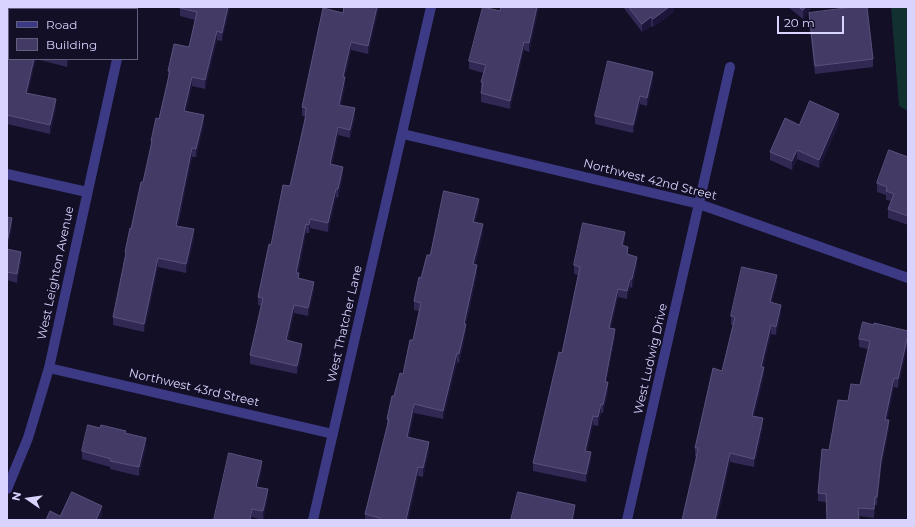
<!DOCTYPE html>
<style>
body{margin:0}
#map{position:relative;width:915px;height:527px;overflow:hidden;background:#130f26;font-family:Montserrat,sans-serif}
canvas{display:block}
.frame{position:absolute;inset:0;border:8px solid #d9d4ff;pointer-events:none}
.legend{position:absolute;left:8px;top:8px;width:130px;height:52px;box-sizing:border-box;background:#130f26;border:1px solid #625e7d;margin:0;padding:5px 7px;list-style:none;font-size:12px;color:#d9d4ff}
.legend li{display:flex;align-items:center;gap:8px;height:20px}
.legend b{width:20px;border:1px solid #625e7d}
.north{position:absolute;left:8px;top:479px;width:40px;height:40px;-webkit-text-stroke:3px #130f26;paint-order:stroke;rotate:283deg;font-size:11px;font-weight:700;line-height:16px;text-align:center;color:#d9d4ff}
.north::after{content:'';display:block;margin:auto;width:14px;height:18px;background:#d9d4ff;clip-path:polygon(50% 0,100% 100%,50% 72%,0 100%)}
.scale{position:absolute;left:777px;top:16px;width:67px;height:18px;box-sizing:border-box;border:2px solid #d9d4ff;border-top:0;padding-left:5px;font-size:12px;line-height:14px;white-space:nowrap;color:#d9d4ff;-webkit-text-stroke:3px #130f26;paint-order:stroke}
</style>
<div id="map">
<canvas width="915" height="527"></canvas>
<div class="frame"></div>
<ul class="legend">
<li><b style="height:5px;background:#3d3a85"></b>Road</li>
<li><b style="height:11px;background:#433a66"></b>Building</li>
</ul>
<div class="north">N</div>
<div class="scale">20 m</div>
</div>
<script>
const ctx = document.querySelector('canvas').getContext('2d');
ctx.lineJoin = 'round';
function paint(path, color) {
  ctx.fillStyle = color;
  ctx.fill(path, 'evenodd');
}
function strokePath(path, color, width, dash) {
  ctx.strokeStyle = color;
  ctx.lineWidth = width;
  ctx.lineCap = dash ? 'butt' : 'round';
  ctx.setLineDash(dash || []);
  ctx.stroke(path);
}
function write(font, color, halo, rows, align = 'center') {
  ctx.font = font + ' Montserrat,sans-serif';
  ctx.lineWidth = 4;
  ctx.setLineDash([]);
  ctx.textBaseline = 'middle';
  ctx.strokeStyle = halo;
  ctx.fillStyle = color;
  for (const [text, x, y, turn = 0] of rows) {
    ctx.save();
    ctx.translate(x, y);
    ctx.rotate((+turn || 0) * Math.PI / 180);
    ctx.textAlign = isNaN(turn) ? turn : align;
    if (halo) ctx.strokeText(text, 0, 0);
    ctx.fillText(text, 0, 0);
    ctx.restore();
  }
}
const green = new Path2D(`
 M891,7H908V111L899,106Z`);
const minor = new Path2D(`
 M129,9V7
 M403,134L699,204L908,278
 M7,174L87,192
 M49,368L333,434
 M7,489L28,438L49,368L117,59
 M313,520L431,7
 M627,520L730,67`);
const wall = new Path2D(`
 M180,7H230L222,41L217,40L205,89L192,86L186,111L204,124L196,157H192L178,226L194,238L186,273L158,267L144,332L113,325V317L125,261V252L143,182L151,148V141L159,119L168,78V71L189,47L195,20L180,16Z
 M344,7H379L368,54L351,50L345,77V86L341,105L355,117L350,138L338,135L332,165L343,176L338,198L336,197L328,232L310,228L309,233H306L298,273L299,278L314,290L308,316L294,313L288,340L302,352L297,374L250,364V355L261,306L258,305V297L290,186L305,116H302V107L343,13Z
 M539,7L529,52L524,50L510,109L481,102V82L484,73L469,69V61L500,11Z
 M623,7H674V12L653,27L651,26L642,32Z
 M788,7H812L803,19Z
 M809,13L873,59V67L815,74L809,21Z
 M7,43L9,59H69L67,67L36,59L28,93L56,108L50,134L7,124Z
 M653,80L647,106L640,104L633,133L595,124V116Z
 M839,123L819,168L797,159L792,170L770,160V152L799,125Z
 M908,157V225L888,218V209L891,201L886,200V195L877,192V183Z
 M479,207L475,223L483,233L475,265L477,274L466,324V332L459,363L457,362L443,419L414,413L409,438L429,451L423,477L418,476L408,520H365V514L387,427V419L403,374L413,340L419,311L414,310V301L421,278L430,255Z
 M7,217L12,226L7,249L21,261L17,283L7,280Z
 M625,240L623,246L628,254L637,265L632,288L630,287L627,299L618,297L611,328L615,337L606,382L608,391L603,413H601L598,426L593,425L587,451L591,460L586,482L533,471V463L562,353L578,275L574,274V265Z
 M777,283L772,303L781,313L776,335L771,334L763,367L764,376L754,416L763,427L754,467L730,462L717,520H682L697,457L695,456V448L722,371L733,325H731V316Z
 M874,325L908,331V343L898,388L894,387L887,420L889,429L881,469L877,505H875L874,518L859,516L826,502L818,501V493L829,450L848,401L860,385L868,349L859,347V339Z
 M100,428L126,433L146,446L139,476L110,469V467L82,459V451Z
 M262,469L258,487L268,498L263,520L252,517V520H214Z`);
const shadedWall = new Path2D(`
 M228,7H230L222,41V33Z
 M377,7H379L368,54V46Z
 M537,7H539L529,52V43Z
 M669,7H674V12L653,27V19Z
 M806,7H812L803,19V10Z
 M651,17V26L642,32V24Z
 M217,31V40L205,89V80Z
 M351,42V50L343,85V77Z
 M524,42V50L510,109V101Z
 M34,59H36L26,101V93Z
 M67,59H69L67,67Z
 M653,72V80L647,106V98Z
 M192,77V86L184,119V111Z
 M345,77V86L339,113V105Z
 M640,96V104L633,133V125Z
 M56,99V108L50,134V125Z
 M355,108V117L350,138V130Z
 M839,114V123L819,168V160Z
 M204,115V124L196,157V149Z
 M338,127V135L330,173V164Z
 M192,148V157L176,234V226Z
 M797,150V159L792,170V161Z
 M343,167V176L338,198V189Z
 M336,189V197L328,232V223Z
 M479,199V207L473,231V222Z
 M12,218V226L7,251V243Z
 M310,219V228L309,233V225Z
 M306,224V233L296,281V273Z
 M483,224V233L473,273V264Z
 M194,229V238L186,273V264Z
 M625,232V240L622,254V245Z
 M21,252V261L17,283V274Z
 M637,257V265L632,288V279Z
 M158,258V267L144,332V324Z
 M477,265V274L464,332V324Z
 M777,275V283L770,311V302Z
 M630,279V287L627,299V291Z
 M314,282V290L308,316V308Z
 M618,289V297L609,336V328Z
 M294,305V313L286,348V340Z
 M781,305V313L776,335V327Z
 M466,324V332L459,363V354Z
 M771,325V334L761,375V367Z
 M615,329V337L605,390V382Z
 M908,335V343L898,388V379Z
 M302,344V352L297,374V366Z
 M457,353V362L443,419V411Z
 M764,367V376L752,424V416Z
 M894,378V387L885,428V420Z
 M608,382V391L603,413V405Z
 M414,404V413L407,446V437Z
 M601,404V413L598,426V417Z
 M593,416V425L585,459V451Z
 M763,418V427L754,467V459Z
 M889,420V429L881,469L877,505V497L881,461Z
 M146,438V446L139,476V467Z
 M429,442V451L423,477V468Z
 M591,452V460L586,482V474Z
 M730,453V462L717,520H715Z
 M262,461V469L256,495V487Z
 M418,467V476L408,520H406Z
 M268,489V498L263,520V511Z
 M875,497V505L874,518V509Z
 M575,505V514L574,520H572Z
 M102,506V515L100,520H96Z
 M252,509V520H250Z`);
const building = new Path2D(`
 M24,7H78V9H24Z
 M180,7H228L222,33L217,31L205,80L192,77L184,111L204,115L196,149L192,148L176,226L194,229L186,264L158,258L144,324L113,317L126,253L125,252L130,228L131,229L141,182H143L152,141H151L156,118L159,119L170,71H168L174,44L189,47L197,12L180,8Z
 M344,7H377L368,46L351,42L343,77H345L339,105L355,108L350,130L338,127L330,164L343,167L338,189H336L328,223L310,219L309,225L306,224L296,273H299L298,278L314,282L308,308L294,305L286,340L302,344L297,366L250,355L263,298L258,297L269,244L271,245L283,185L290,186L305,120L306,108L302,107L323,8L343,13Z
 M483,7L500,11L501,7H537L529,43L524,42L510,101L481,93L483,83L481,82L486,65L469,61Z
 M629,7H669L653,19L651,17L642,24Z
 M799,7H806L803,10Z
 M853,7H867L873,59L815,66L809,13Z
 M7,43H9V59H34L26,93L56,99L50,125L7,115Z
 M608,61L653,72L647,98L640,96L633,125L595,116Z
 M810,101L839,114L819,160L797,150L792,161L770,152L785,118L799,125Z
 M889,150L908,157V216L888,209L894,194L886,191L887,187L877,183Z
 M444,191L479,199L473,222L483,224L473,264L477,265L464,324H466L459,354L457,353L443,411L414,404L407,437L429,442L423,468L418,467L406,520H379L380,518L365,514L389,419H387L392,396H394L400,373L403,374L410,340H413L421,303L414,301L419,277L421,278L427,255H430Z
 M7,217L12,218L7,243Z
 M583,223L625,232L622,245L628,247L627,254L637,257L632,279H630L627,291L618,289L609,328L615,329L605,382H608L603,405L601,404L598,417L593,416L585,451L591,452L586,474L533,463L559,352L562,353L580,267L574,265Z
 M7,249L21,252L17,274L7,272Z
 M742,267L777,275L770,302L781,305L776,327L771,325L761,367H764L752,416L763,418L754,459L730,453L715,520H682L696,459L698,448H695L713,368L722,371L735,317L731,316Z
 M863,322L874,325V323L908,331V335L898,379L894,378L885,420H889L881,461L877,497H875L874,509L858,508L859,520H827L826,494L818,493L822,449L829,450L838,400L848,401L851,384L860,385L870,341L859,339Z
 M88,425L100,428L101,425L126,431L125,433L146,438L139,467L110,461L111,459L82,451Z
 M229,453L262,461L256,487L268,489L263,511L252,509L250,520H214Z
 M72,492L102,506L96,520H46L50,511L60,516Z
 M518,492L575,505L572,520H511Z`);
const streetNames = [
 ["Northwest 42nd Street",650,180,14],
 ["West Leighton Avenue",56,273,-78],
 ["West Thatcher Lane",345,324,-77],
 ["West Ludwig Drive",651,359,-77],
 ["Northwest 43rd Street",194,388,13]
];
paint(green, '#12302f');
strokePath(minor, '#3d3a85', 10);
paint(wall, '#312854');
paint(shadedWall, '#1d163a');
paint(building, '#433a66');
strokePath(building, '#5a527e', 1);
write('12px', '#d9d4ff', '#130f26', streetNames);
</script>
